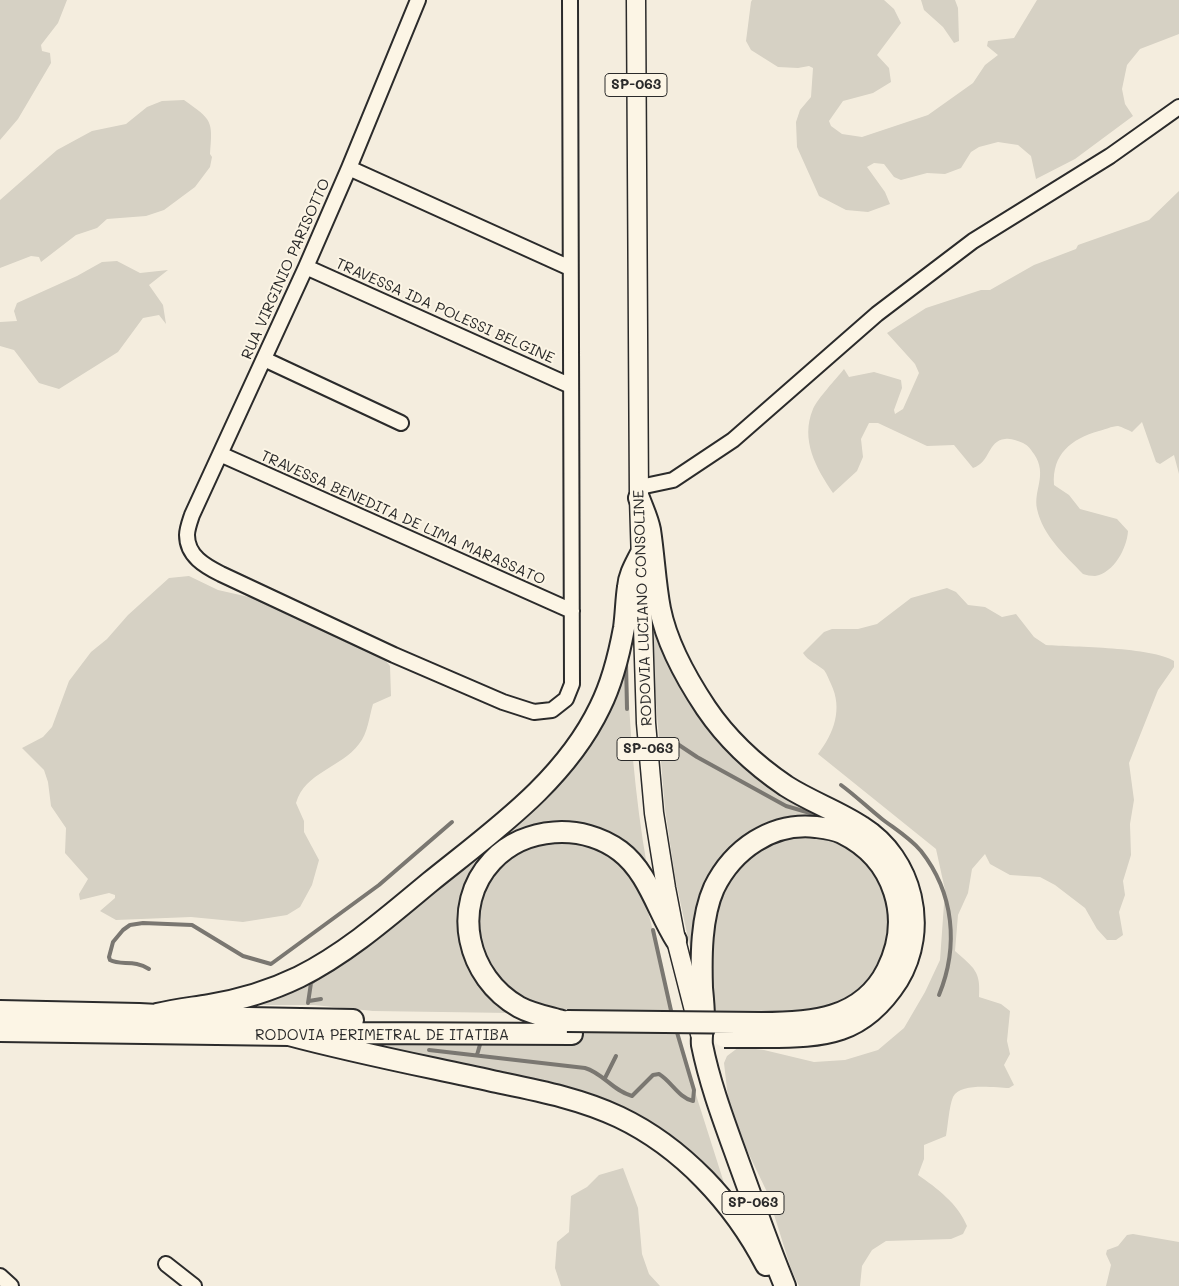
<!DOCTYPE html>
<style>
body{margin:0}
canvas{display:block;background:#f4edde}
</style>
<canvas width="1179" height="1286"></canvas>
<script>
const ctx = document.querySelector('canvas').getContext('2d');
ctx.lineJoin = 'round';
function paint(path, color) {
  ctx.fillStyle = color;
  ctx.fill(path, 'evenodd');
}
function strokePath(path, color, width, dash) {
  ctx.strokeStyle = color;
  ctx.lineWidth = width;
  ctx.lineCap = dash ? 'butt' : 'round';
  ctx.setLineDash(dash || []);
  ctx.stroke(path);
}
function write(font, color, halo, rows, align = 'center') {
  ctx.font = font + ' Mali,sans-serif';
  ctx.lineWidth = 4;
  ctx.setLineDash([]);
  ctx.textBaseline = 'middle';
  ctx.strokeStyle = halo;
  ctx.fillStyle = color;
  for (const [text, x, y, turn = 0] of rows) {
    ctx.save();
    ctx.translate(x, y);
    ctx.rotate((+turn || 0) * Math.PI / 180);
    ctx.textAlign = isNaN(turn) ? turn : align;
    if (halo) ctx.strokeText(text, 0, 0);
    ctx.fillText(text, 0, 0);
    ctx.restore();
  }
}
const green = new Path2D(`
 M0,0H67L58,23L41,45L42,51L50,53L51,63L18,119L0,140Z
 M752,0H884L894,9L901,23L877,55L889,68L891,82L873,93L843,101L829,121L831,126L842,134L862,137L928,115L973,83L985,65L998,55L987,46L988,41L1014,38L1037,0H1179V34L1140,49L1127,65L1122,89L1125,104L1133,116L1075,159L1036,179L1031,156L1018,145L998,142L979,147L971,152L961,168L945,174L927,173L901,180L894,177L884,164L874,163L867,167L885,192L890,204L868,212L846,210L819,196L797,147L796,122L800,110L811,97L813,68L809,66L798,68L778,67L751,50L746,41L751,2Z
 M921,0H955L958,8L959,41L954,43L943,27L924,10Z
 M184,100C212,120 213,120 210,154L212,157L210,167L195,187L164,210L146,216L107,219L97,228L76,235L41,262L39,257L31,256L0,268V200L57,150L92,131L126,124L147,107L162,101Z
 M1179,191V474L1174,455L1160,464L1156,462L1142,422L1132,432C1128,430 1122,427 1118,426C1112,426 1104,430 1099,431C1071,439 1052,454 1054,485L1069,495L1080,509L1117,519L1128,531C1127,548 1114,573 1095,576C1091,576 1086,575 1083,574C1065,555 1043,536 1037,509C1033,490 1048,475 1034,454C1030,449 1029,446 1023,443C1017,441 1012,438 1005,439C987,441 991,462 973,468L954,445L927,446L878,423H869L861,439L863,457L857,471L833,493C816,468 800,440 813,409C818,398 836,379 844,369L849,377L874,372L901,380L902,388L894,410L895,414L903,409L919,373L915,364L887,333L926,308L981,290H990L1034,265L1076,249L1078,245L1149,220Z
 M117,261L140,273L168,270L149,285L163,305L166,324L159,315L143,318L118,352L59,389L39,383L14,350L0,346V322L17,321L14,311L17,303L77,276L102,262Z
 M189,576L218,590L262,600L380,654L390,666L391,696L373,704C369,717 368,733 359,744C341,768 305,772 296,803L304,821V832L319,860L312,885L300,907L287,915L243,922L191,917L116,920L100,911L115,898V895L109,893L80,900L79,894L88,879L65,853L66,828L51,806L48,782L44,770L22,748L43,737L52,727L69,681L91,652L107,639L128,615L169,578Z
 M947,588L956,592L968,605L985,607L1002,617L1016,614L1034,637L1046,645C1074,647 1153,647 1174,661V667L1158,690L1129,763L1134,800L1130,824L1131,855L1123,881L1125,895L1119,912L1123,935L1116,940H1107L1097,929L1085,908L1055,885L1040,877L1010,875L990,864L985,854L972,869L968,893L958,915L955,951C974,968 981,971 979,997L1001,1004L1010,1011L1007,1041L1010,1054L1004,1065L1014,1085L1009,1088C995,1088 961,1082 953,1097C949,1107 948,1125 946,1136L924,1145V1159L918,1175C937,1188 958,1204 967,1226L963,1234L951,1239L886,1241L872,1250L862,1266L860,1286H799L791,1269L767,1192L744,1144L728,1098L724,1063L727,1056L739,1047L764,1050L814,1062L845,1060L878,1050L904,1028L925,992L940,960L945,890L936,849L818,754C834,733 843,709 831,684C829,680 827,674 824,670C817,664 808,661 803,653L824,632L832,629H858L877,624L911,598Z
 M654,628L657,631L677,676L827,819L751,834L692,957L675,877L665,809L653,667V629Z
 M627,656C629,726 635,797 647,866L551,825L464,895C453,924 458,956 477,980C486,992 500,1003 511,1013L373,1011L314,1005H252L280,992L530,806Z
 M777,836H835L870,861L895,918L883,966L849,1001L813,1014H712L709,992L712,913L731,869Z
 M571,838L617,858L638,883L646,904L657,946L684,1057L724,1183L729,1193L661,1132L477,1071L350,1040L576,1041L540,1005L517,998L501,986L477,947L476,910L492,874L522,847Z
 M623,1168L638,1208L642,1254L649,1274L660,1286H561L555,1268L557,1242L569,1232L571,1196L587,1187L599,1175Z
 M1133,1234L1179,1242V1286H1106L1111,1265L1106,1254L1107,1250L1118,1246L1127,1235Z`);
const stream = new Path2D(`
 M626,661L627,709
 M673,741L697,757L786,806L824,817
 M841,785C856,796 868,808 882,819C895,829 910,838 921,851C954,893 959,946 939,995
 M653,930L672,1015
 M149,969C134,959 121,966 110,960L109,957L113,942L123,930L130,925L143,923L192,925L243,956L271,964L379,885L452,822
 M309,1001L321,999
 M308,1003L311,983L319,977
 M429,1050L585,1068C603,1073 613,1091 632,1096L653,1075L659,1074C671,1081 679,1098 693,1101L694,1090L676,1029
 M477,1055L481,1041
 M605,1078L616,1056`);
const minor = new Path2D(`
 M418,0L349,168L306,267L192,515C190,521 187,529 187,535C187,556 205,566 221,574L394,655L503,702L534,712L552,710L566,699L572,684L570,0
 M349,168L570,268
 M306,267L571,386
 M264,359L401,423
 M220,454L572,611
 M640,487L673,480L733,440L877,314L973,241L1110,156L1179,107
 M166,1264L194,1286
 M0,1276L11,1286`);
const major = new Path2D(`
 M636,0L639,498L646,723L654,813L666,888L676,940L700,1034`);
const highway = new Path2D(`
 M639,498C643,509 648,519 650,530C654,556 655,583 660,609C667,644 686,678 706,708C727,739 755,765 786,786C811,802 838,811 862,827C913,859 929,929 898,980C863,1035 825,1037 765,1037
 M0,1011L139,1014L196,1017L353,1020
 M157,1014C174,1010 191,1008 209,1005C240,1000 270,991 299,977C347,953 389,916 430,882C493,831 564,782 600,707C612,683 619,655 624,628C626,614 626,600 628,587C629,575 635,565 640,555
 M562,1021C548,1017 532,1014 519,1007C467,978 450,906 492,861C525,826 582,823 620,851C648,872 658,912 676,940
 M761,1023C810,1023 862,1020 887,970C913,918 895,859 842,833C834,829 824,828 816,827C772,822 733,849 714,888C701,917 701,957 702,988C703,998 704,1009 704,1019C703,1027 701,1037 702,1045C710,1085 725,1124 739,1163C754,1204 768,1245 785,1286
 M0,1031L289,1035L351,1033L572,1034
 M289,1035C356,1053 424,1066 492,1081C535,1090 579,1098 619,1117C682,1147 734,1203 766,1265`);
const highwayBridge = new Path2D(`
 M567,1021L761,1023
 M724,1037H765`);
const shields = [
 [636,85,62],
 [648,749,62],
 [753,1203,62]
];
const shieldNames = [
 ["SP-063",636,85],
 ["SP-063",648,749],
 ["SP-063",753,1203]
];
const streetNames = [
 ["RUA VIRGINIO PARISOTTO",286,269,-66],
 ["TRAVESSA IDA POLESSI BELGINE",445,311,24],
 ["TRAVESSA BENEDITA DE LIMA MARASSATO",403,518,24],
 ["RODOVIA LUCIANO CONSOLINE",643,608,-92],
 ["RODOVIA PERIMETRAL DE ITATIBA",382,1035]
];
paint(green, '#d6d1c4');
strokePath(stream, '#7a7771', 4);
strokePath(minor, '#2b2b2b', 18);
strokePath(major, '#2b2b2b', 21);
strokePath(highway, '#2b2b2b', 24);
strokePath(minor, '#fcf5e5', 14);
strokePath(major, '#fcf5e5', 18);
strokePath(highway, '#fcf5e5', 20);
strokePath(highwayBridge, '#2b2b2b', 24, []);
strokePath(highwayBridge, '#fcf5e5', 20);
for (const [x, y, w] of shields) {
  const box = new Path2D();
  box.roundRect(x - w / 2, y - 11.5, w, 23, 4);
  ctx.fillStyle = '#fcf5e5';
  ctx.fill(box);
  strokePath(box, '#2b2b2b', 1);
}
write('bold 14px', '#2b2b2b', null, shieldNames);
write('15px', '#2b2b2b', '#fcf5e5', streetNames);
</script>
